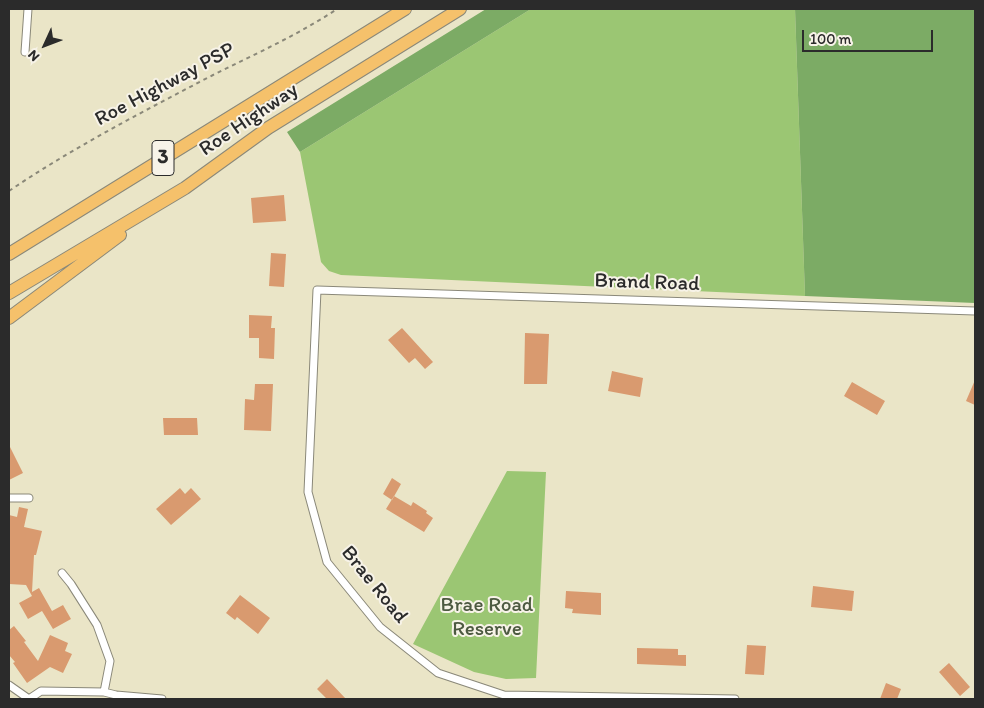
<!DOCTYPE html>
<style>
body{margin:0}
#map{position:relative;width:984px;height:708px;overflow:hidden;background:#eae5c7;font-family:Itim,sans-serif}
canvas{display:block}
.frame{position:absolute;inset:0;border:10px solid #2b2b2b;pointer-events:none}
.north{position:absolute;left:20px;top:20px;width:50px;height:50px;-webkit-text-stroke:4px #f7f3e8;paint-order:stroke;rotate:227deg;font-size:14px;font-weight:700;line-height:20px;text-align:center;color:#2b2b2b}
.north::after{content:'';display:block;margin:auto;width:18px;height:22px;background:#2b2b2b;clip-path:polygon(50% 0,100% 100%,50% 72%,0 100%)}
.scale{position:absolute;left:802px;top:30px;width:131px;height:22px;box-sizing:border-box;border:2px solid #2b2b2b;border-top:0;padding-left:6px;font-size:15px;line-height:18px;white-space:nowrap;color:#2b2b2b;-webkit-text-stroke:4px #f7f3e8;paint-order:stroke}
</style>
<div id="map">
<canvas width="984" height="708"></canvas>
<div class="frame"></div>
<div class="north">N</div>
<div class="scale">100 m</div>
</div>
<script>
const ctx = document.querySelector('canvas').getContext('2d');
ctx.lineJoin = 'round';
function paint(path, color) {
  ctx.fillStyle = color;
  ctx.fill(path, 'evenodd');
}
function strokePath(path, color, width, dash) {
  ctx.strokeStyle = color;
  ctx.lineWidth = width;
  ctx.lineCap = dash ? 'butt' : 'round';
  ctx.setLineDash(dash || []);
  ctx.stroke(path);
}
function write(font, color, halo, rows, align = 'center') {
  ctx.font = font + ' Itim,sans-serif';
  ctx.lineWidth = 4;
  ctx.setLineDash([]);
  ctx.textBaseline = 'middle';
  ctx.strokeStyle = halo;
  ctx.fillStyle = color;
  for (const [text, x, y, turn = 0] of rows) {
    ctx.save();
    ctx.translate(x, y);
    ctx.rotate((+turn || 0) * Math.PI / 180);
    ctx.textAlign = isNaN(turn) ? turn : align;
    if (halo) ctx.strokeText(text, 0, 0);
    ctx.fillText(text, 0, 0);
    ctx.restore();
  }
}
const green = new Path2D(`
 M531,9H795L805,296L341,275L329,271L321,262L300,152Z
 M507,471L546,472L536,678L506,679L474,672L413,644Z`);
const forest = new Path2D(`
 M486,9H531L300,152L287,132Z
 M795,9H975V303L805,296Z`);
const building = new Path2D(`
 M284,195L286,221L253,223L251,198Z
 M271,253L286,254L284,287L269,286Z
 M249,315L272,316L271,328H275L274,359L259,358V338H249Z
 M402,328L433,362L425,369L415,358L409,363L388,340Z
 M525,333L549,334L547,384H524Z
 M612,371L643,378L640,397L608,391Z
 M975,380V405L966,401Z
 M852,382L885,401L877,415L844,396Z
 M255,384H273L271,431L244,430L245,399L254,400Z
 M163,418H197L198,435H164Z
 M9,445L23,473L9,480Z
 M392,478L401,484L392,500L383,494Z
 M180,488L185,494L191,488L201,499L171,525L156,509Z
 M394,496L411,506L413,502L427,511L426,513L433,518L424,532L386,509Z
 M19,507L28,509L24,527L42,531L36,555H34L32,592L39,588L52,611L63,605L71,619L53,629L42,611L28,619L19,603L32,596L26,585L9,584V515L17,517Z
 M813,586L854,591L852,611L811,607Z
 M566,591L601,593V615L572,613L573,609L565,608Z
 M240,595L270,618L258,634L237,617L235,620L226,613Z
 M14,626L26,641L24,642L38,661L50,635L68,643L65,651L72,654L63,673L50,667L27,683L13,663L15,662L9,655V630Z
 M747,645L766,646L764,675L745,674Z
 M637,648L678,649V655H686V666L637,664Z
 M949,663L970,687L960,696L939,672Z
 M327,679L346,699H327L317,689Z
 M886,683L901,689L897,699H880Z`);
const path = new Path2D(`
 M9,191C74,147 144,111 213,75C255,54 298,35 337,9`);
const minor = new Path2D(`
 M25,52L28,9
 M9,498H29
 M62,573L71,584L97,625L110,661L104,692
 M9,685L29,699L41,691L104,692L116,695L162,699
 M735,699L504,695L438,673L380,627L327,562L308,492L317,290L975,311`);
const motorway = new Path2D(`
 M9,254L405,9
 M9,293L185,188L268,128L460,9
 M9,318L120,235`);
const shields = [
 [163,158,22]
];
const shieldNames = [
 ["3",163,158]
];
const streetNames = [
 ["Roe Highway PSP",165,85,-28],
 ["Roe Highway",249,120,-34],
 ["Brand Road",647,283,2],
 ["Brae Road",374,585,51]
];
const parkNames = [
 ["Brae Road",487,606],
 ["Reserve",487,630]
];
paint(green, '#9bc673');
paint(forest, '#7cab65');
paint(building, '#d99a6f');
strokePath(minor, '#8a8879', 9);
strokePath(motorway, '#8a8879', 14);
strokePath(path, '#8a8879', 2, [4, 4]);
strokePath(minor, '#fff', 7);
strokePath(motorway, '#f5c16b', 12);
for (const [x, y, w] of shields) {
  const box = new Path2D();
  box.roundRect(x - w / 2, y - 17.5, w, 35, 4);
  ctx.fillStyle = '#f7f3e8';
  ctx.fill(box);
  strokePath(box, '#2b2b2b', 1);
}
write('bold 20px', '#2b2b2b', null, shieldNames);
write('21px', '#2b2b2b', '#f7f3e8', streetNames);
write('21px', '#4d5a41', '#f7f3e8', parkNames);
</script>
